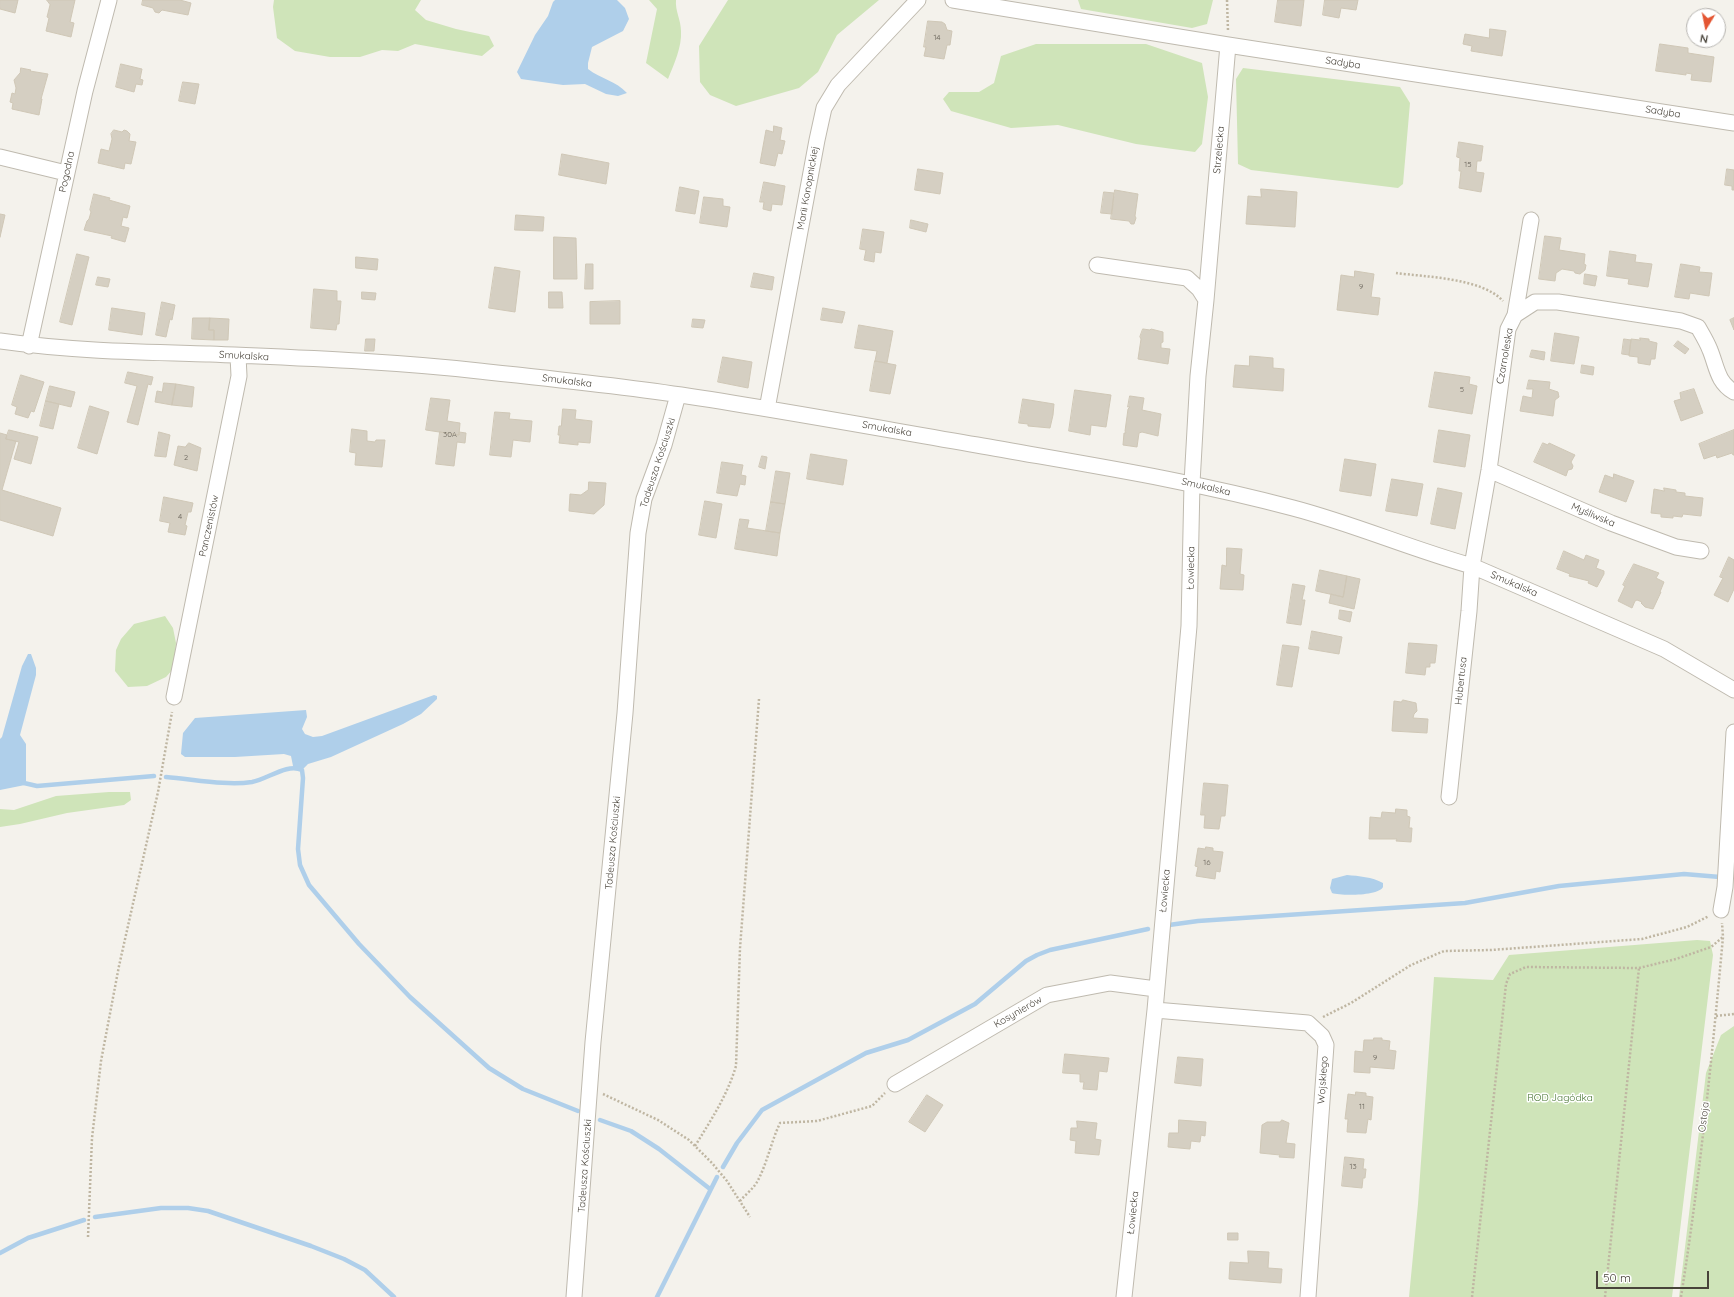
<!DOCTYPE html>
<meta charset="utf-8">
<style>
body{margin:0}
#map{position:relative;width:1734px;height:1297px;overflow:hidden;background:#f4f2ec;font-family:Quicksand,sans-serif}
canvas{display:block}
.north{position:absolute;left:1686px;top:8px;width:40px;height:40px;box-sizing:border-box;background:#fff;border:1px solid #b6b4b0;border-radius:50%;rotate:190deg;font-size:11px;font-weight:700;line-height:16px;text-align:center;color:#48433a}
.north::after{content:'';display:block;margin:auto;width:14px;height:18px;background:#e45633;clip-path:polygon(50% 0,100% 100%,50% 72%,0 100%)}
.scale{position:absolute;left:1596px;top:1271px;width:113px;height:18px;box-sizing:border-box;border:2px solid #48433a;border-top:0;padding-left:5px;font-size:12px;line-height:14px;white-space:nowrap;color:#48433a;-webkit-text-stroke:3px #fff;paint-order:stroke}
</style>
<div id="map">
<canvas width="1734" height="1297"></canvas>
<div class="north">N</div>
<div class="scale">50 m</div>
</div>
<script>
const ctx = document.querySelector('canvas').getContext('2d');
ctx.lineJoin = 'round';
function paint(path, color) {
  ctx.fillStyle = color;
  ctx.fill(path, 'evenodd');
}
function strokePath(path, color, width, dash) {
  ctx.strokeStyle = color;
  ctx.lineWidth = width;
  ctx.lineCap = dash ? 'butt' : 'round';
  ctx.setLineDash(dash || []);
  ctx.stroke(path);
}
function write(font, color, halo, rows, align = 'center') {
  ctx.font = font + ' Quicksand,sans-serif';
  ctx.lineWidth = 3;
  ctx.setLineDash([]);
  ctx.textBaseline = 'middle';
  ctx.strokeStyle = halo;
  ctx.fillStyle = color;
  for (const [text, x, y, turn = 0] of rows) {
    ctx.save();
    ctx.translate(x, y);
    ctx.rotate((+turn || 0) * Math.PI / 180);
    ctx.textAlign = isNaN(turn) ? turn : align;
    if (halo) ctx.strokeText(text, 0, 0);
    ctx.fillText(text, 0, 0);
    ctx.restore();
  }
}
const green = new Path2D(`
 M274,0H421L415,10L426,20L456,29L489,36L494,46L482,56L415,44L398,51L382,50L360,57H330L295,51L277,38L273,7Z
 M649,0H676C675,11 681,20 681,31C682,47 674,64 668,79L646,63L657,9Z
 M728,0H879L837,35L818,72L799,88L736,106L710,95L700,82L699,46Z
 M1078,0H1213L1207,24L1192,28L1081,9Z
 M1036,44H1146L1202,63L1208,97L1202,144L1195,152L1136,144L1058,125L1011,128L951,111L943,99L949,92H979L994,83L1001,56Z
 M1243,68L1400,87L1410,103L1403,184L1398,188L1251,170L1238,164L1236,79Z
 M165,616L173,628L176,643L174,668L166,677L147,686L128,687L115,671L116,650L121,639L134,624Z
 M109,792H130L131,800L124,805L67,813L20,824L0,827V809L14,810L56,796Z
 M1697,940L1710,941L1713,955L1672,1297H1409L1418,1204L1434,977L1493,980L1509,955Z
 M1734,1026V1297H1679L1706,1073L1721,1035Z`);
const water = new Path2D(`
 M555,0H617L625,8L629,19L623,31L592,47L588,63V69C601,79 616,81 627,93L618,96L606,94L585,84L563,85L521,79L517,72L535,35L548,16L553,2Z
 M28,654H31L36,668V675L20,735L26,744V782L25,785L0,790V739L2,737L22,666Z
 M434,695L437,696V699L421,714L403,724L331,757L308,764L301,771L295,769L293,766L291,756L284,754L235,757H185L181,754L183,733L195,718L306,710L307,717L302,729L305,734L313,737L322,736Z
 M1347,875C1359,876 1372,877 1383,883V887C1379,896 1341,896 1332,893L1330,888L1332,879Z`);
const stream = new Path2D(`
 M166,777C193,779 226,786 252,782C268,779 287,763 302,770L303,778L298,849L300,865L309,885L359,944L410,997L489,1068L523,1089L578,1111
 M24,783L37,786L154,776
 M1169,925L1198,921L1465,903L1559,886L1684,874L1720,877
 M600,1120L631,1131L659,1149L710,1189
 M723,1167L737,1143L762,1110L866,1053L908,1040L975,1004L1026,961L1037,955L1050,950L1148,929
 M95,1217L161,1208H188L208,1211L311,1246L344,1259L365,1270L394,1297
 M0,1253L28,1238L84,1220
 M657,1297L717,1177`);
const building = new Path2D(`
 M0,0H18L15,13L0,9Z
 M47,0H75L70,22L74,23L71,37L46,31L49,18L47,17L50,5Z
 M143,0H180L191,3L188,15L162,10L159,13L155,12L153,8L142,5Z
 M1278,0H1304L1301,26L1275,22Z
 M1325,0H1358L1356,10L1341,8L1339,18L1323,15Z
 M928,21L942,22L945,24L947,30L952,31L950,45H947L944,59L924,56L926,47H924Z
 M1490,29L1506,31L1502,56L1471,51L1472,46L1463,44L1465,34L1489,38Z
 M1660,44L1688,48V53L1714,57L1711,82L1691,80L1692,74L1686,73V75L1656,71Z
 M121,64L142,69L140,79L143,80L142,85L136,84L134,92L116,87Z
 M21,68L31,70L30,71L48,74L41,99H42L39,115L12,109L13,103L10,102L12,93L15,94L16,88L14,80L20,73Z
 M183,82L199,84L195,104L179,101Z
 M774,126L782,128L780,140L785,141L782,154L778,153L775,166L760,163L766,130L773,132Z
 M114,130L122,132L124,130L127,131L130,134L129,141L136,142L131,164L125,163L124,169L98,163L101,149L109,151L112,139L111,134Z
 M1459,142L1483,146L1481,161H1477L1476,172L1484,173L1481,192L1459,188L1461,171H1459L1460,158L1457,157Z
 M562,154L609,163L606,184L559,175Z
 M918,169L943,173L940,194L915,190Z
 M1727,169L1734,170V190H1732V186L1725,185Z
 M764,182L785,186L782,205L772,204L771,211L763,209L764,202H760Z
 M680,187L699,191L695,214L676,211Z
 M1261,189L1297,192L1295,227L1246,224L1248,196L1261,197Z
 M1115,190L1138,194L1135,216L1136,218L1134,224H1131L1129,221L1111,219Z
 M1104,192L1114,193L1112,214L1101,213Z
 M94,194L110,198L109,200L130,206L127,218L123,217L121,226L129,228L125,242L111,238L112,236L84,230L87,221L89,219L91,212L90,210Z
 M704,197L723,199V206L730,207L727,227L700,223Z
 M0,214L5,215L0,237Z
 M516,215L544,217L543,231L515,230Z
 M911,220L928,224L926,232L910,228Z
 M863,229L884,232L881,253L875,252L874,262L864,260L866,250L860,249Z
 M1545,236L1561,238L1559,250L1585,254L1584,264L1586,265L1585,270L1580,274L1575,273L1574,271L1562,269L1556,273L1555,281L1539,279Z
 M554,237L576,238L577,279H554Z
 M1610,251L1636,255L1635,262L1652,264L1648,287L1628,284L1629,279L1607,276Z
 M77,254L89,257L72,325L60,322Z
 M356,257L378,259L377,270L356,268Z
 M586,264H593V289H585Z
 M1681,264L1700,267L1699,272L1712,273L1709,296L1690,293L1689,299L1675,297Z
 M495,267L520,271L515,312L489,308Z
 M1355,271L1374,274L1371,297L1380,298L1378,315L1337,310L1341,275L1354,277Z
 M754,273L774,277L772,290L751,287Z
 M1585,274L1597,276L1595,286L1584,284Z
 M98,277L110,279L108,287L96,285Z
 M314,289L337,291V301H341L339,324H337L336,330L311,328Z
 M362,292L376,293L375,300L362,299Z
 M549,292H562L563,308H549Z
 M620,301V324H590V302Z
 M162,302L175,305L172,320L170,319L166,337L156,335Z
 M112,308L145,313L142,335L109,330Z
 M823,308L845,312L842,323L821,320Z
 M193,318H210L209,330H214V340L192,339Z
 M210,318L229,319L228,340H214V330H209Z
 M1734,318V330L1730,320Z
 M693,319L705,320L703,328L692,327Z
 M859,325L893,331L887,363L875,361L877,351L855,348Z
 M1143,329L1150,330L1151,329L1163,332V342L1161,343V348L1170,349L1168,364L1138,359L1141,339L1140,337Z
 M1555,333L1579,337L1574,364L1551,361Z
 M1640,338L1649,339V341L1657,343L1655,359H1651L1650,365L1638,363V357L1629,356L1631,339L1640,340Z
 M366,339H375L374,351H365Z
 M1624,339L1631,340L1629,355L1622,354Z
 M1678,341L1689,349L1685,354L1674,346Z
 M1532,350L1545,352L1544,360L1530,357Z
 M1250,356L1273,358V368L1284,369L1283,391L1233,387L1235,365L1249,366Z
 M723,357L752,362L748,388L718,382Z
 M875,361L896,365L890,394L870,391Z
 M1582,365L1594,367L1593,375L1581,373Z
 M128,372L153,377L151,385L148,384L138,425L127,422L137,386L125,383Z
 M1435,372L1470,377L1469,384L1477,386L1472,414L1429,407Z
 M21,375L44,382L34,412L31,411L28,418L15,414L17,407L12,405Z
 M1529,380L1550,382L1549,389L1558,392L1559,397L1555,400L1553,416L1520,411L1523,396L1532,398L1533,389H1527Z
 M164,383L176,384L172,405L155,402L157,391L162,392Z
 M176,384L194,387L192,407L172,405Z
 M50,386L75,392L71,407L46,401Z
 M1694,389L1703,413L1681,421L1674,401L1681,399L1680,393Z
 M1075,390L1111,395L1106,427L1091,425L1090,435L1069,431Z
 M1130,396L1144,398L1142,410L1161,414L1158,436L1142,432L1139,433L1137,447L1123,445L1124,433H1126L1125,431L1128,409L1130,407H1128Z
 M431,398L450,400L447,421L460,423L459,435L426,430Z
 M1023,399L1054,404L1053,415L1050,428L1028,426V424L1019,423Z
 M46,401L59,404L53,429L40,426Z
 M90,406L109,412L97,454L78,448Z
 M563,409L576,410L575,419L592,421L590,443L578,442V445L559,443L560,435H558L559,426H561Z
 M495,412L510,413L509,419L532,421L530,442L513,440L511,457L490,455Z
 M352,429L367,431V441L375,442L376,440H385L382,467L355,465L356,453L350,452Z
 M9,430L38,437L31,464L14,459L19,442L6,439Z
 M1439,430L1470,435L1465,467L1434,462Z
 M1734,430V455H1733L1732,453L1717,458L1716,455L1704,459L1699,444Z
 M159,432L170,435L166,457L155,456Z
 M440,432L459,435V432L466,433L465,443L457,442L454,466L436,464Z
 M0,433L7,435L6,439L16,441L2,490L61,508L53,536L0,520Z
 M189,443L201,448L197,471L174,465L178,446L185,447Z
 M1543,443L1548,445L1549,443L1575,455L1571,462L1573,466L1572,469L1568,470L1566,476L1534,462Z
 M811,454L847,460L843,485L807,479Z
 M762,456L767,457L765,469L759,467Z
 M1345,459L1376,464L1371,496L1340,491Z
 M722,462L743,465L741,475L746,476L745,485L740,484L737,496L717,493Z
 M776,471L790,473L785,504L771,502Z
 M1614,474L1634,481L1626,502L1599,492L1605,475L1613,478Z
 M1392,479L1423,484L1417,516L1386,511Z
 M589,482L606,483L604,505L594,514L569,511L570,494L581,495L588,490Z
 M1438,488L1462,493L1455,529L1431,524Z
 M1664,488L1676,490V492L1685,493V496L1703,498L1701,516L1683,514L1682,517L1673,516V518L1661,517V514L1651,513L1654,489L1664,491Z
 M164,497L193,503L191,512H188L185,525L187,526L185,535L168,532L170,523L160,521Z
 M705,501L722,504L716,538L699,535Z
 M771,502L785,504L780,533L766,531Z
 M740,519L749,520L747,528L780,533L777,556L735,549Z
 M1227,548L1242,549L1240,574L1244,575L1243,590L1220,589L1222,565L1226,566Z
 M1564,551L1584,560L1586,555L1599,560L1596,568L1604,571V574L1597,587L1588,583L1589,581L1569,576L1570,574L1557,569Z
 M1729,557L1734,560V589L1728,602L1714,595L1723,578L1720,577Z
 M1634,564L1659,573L1656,578L1664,582L1660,592H1661L1653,609L1645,607L1641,603L1642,602L1637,600L1635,601L1632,608L1618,601L1625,586L1623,585Z
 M1320,570L1347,576L1343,597L1316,591Z
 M1347,576L1360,579L1354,609L1329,603L1331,594L1343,597Z
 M1293,584L1305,586L1302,600H1305L1301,625L1287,623Z
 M1340,610L1352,612L1350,622L1339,619Z
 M1312,631L1342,637L1339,654L1309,649Z
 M1409,643L1437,645L1435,663H1430V667H1426L1425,675L1406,673Z
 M1283,645L1299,647L1292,687L1277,685Z
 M1403,700L1416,703L1417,711L1414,714L1413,718L1428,719L1427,733L1392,731L1394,701L1401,702Z
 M1204,783L1228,785L1225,816H1221L1219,829L1204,828L1205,815H1201Z
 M1396,809L1407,810V816L1410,817L1409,828H1412L1411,842L1396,841L1397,839H1369L1370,817L1381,818L1382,812L1395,813Z
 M1206,847L1213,848V851L1223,852L1220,872L1216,871L1215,879L1196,876L1198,867L1195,866L1198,848L1205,849Z
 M1374,1038H1382V1040L1390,1041L1389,1050L1396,1051L1394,1069L1370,1067V1073L1354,1072L1355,1051L1363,1052L1364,1040H1373Z
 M1065,1054L1109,1058L1107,1072L1099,1071L1097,1090L1083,1089L1084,1082H1080V1074L1063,1073Z
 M1178,1057L1203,1059L1201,1086L1175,1083Z
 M1356,1092L1366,1093V1096L1373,1097L1371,1120L1368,1119L1366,1133L1347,1132L1348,1119H1345L1348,1094L1355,1095Z
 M927,1095L943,1105L925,1132L909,1122Z
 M1179,1120L1206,1122L1205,1136L1201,1135L1200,1142L1191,1141L1190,1149L1168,1147L1169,1133H1178Z
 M1282,1120L1289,1123L1286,1143L1295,1144L1294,1158L1279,1157L1280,1155L1260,1153L1262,1125L1267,1122H1280Z
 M1077,1121L1097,1123L1095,1139L1101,1140L1099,1155L1075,1153L1076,1141L1070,1140L1071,1128H1077Z
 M1345,1157L1364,1159L1363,1169H1366L1365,1178H1363L1362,1188L1342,1186Z
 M1228,1233H1238V1240H1228Z
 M1248,1251L1269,1252L1268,1268L1282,1269L1281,1283L1229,1279L1230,1262L1248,1263Z`);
const path = new Path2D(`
 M1227,0L1228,31
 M1396,273C1426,277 1482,278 1503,301
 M1716,1016L1734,1014
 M1323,1017L1351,1003L1411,965L1444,951L1491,950L1642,939L1687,927L1709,916
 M603,1094L658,1120L689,1140L712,1163L727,1181L750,1217
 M695,1146C711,1120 727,1096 736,1066L740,948L759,699
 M740,1201C745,1195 753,1189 757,1182C767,1164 771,1142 780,1123L817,1121L872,1106L885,1093
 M88,1237L92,1138L101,1061L119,966L158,792L172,712
 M1472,1297L1506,984L1510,974L1526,967L1639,968L1676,959L1711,947L1723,937
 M1605,1297L1639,968
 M1681,1297C1700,1177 1712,1057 1723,937L1722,923`);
const minor = new Path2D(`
 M953,0L1228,45L1734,123
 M0,157L66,173
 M1097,265L1187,278L1199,289L1206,300L1198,376L1192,483L1189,626L1155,1010L1124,1297
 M1206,300L1228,45
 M1515,315L1531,220
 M0,341C70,351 139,352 210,354C299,358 390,361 479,371C546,378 614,385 681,395C780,410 878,428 977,445C1083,464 1189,480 1293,508C1354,524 1411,549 1472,566L1664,649L1734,690
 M29,346L85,91L109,0
 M767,409L817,140L824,108L838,85L918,0
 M1489,470L1611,523L1676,547L1701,551
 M174,697L239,376L238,356
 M1449,797L1469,611L1472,566L1489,470L1508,329L1515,315L1535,302H1558L1681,321L1698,327C1702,334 1707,342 1710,350C1717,367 1717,382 1734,392
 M1721,910L1725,887L1734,732
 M1155,1010L1308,1023L1322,1036L1326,1045L1308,1297
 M895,1084L1047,995L1110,983L1156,989
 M574,1297L593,1042L625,713L638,533L644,499L664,445L678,395`);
const numberNames = [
 ["14",937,38],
 ["15",1468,165],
 ["9",1361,287],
 ["5",1462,390],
 ["30A",450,435],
 ["2",186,458],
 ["4",180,517],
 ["16",1207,863],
 ["9",1375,1058],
 ["11",1362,1107],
 ["13",1353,1167]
];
const streetNames = [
 ["Sadyba",1343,63,9],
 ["Sadyba",1663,112,9],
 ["Strzelecka",1219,150,-85],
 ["Pogodna",67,172,-78],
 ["Marii Konopnickiej",808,188,-80],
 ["Smukalska",244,356,3],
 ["Czarnoleska",1505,356,-80],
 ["Smukalska",567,381,7],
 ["Smukalska",887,429,10],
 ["Tadeusza Kościuszki",658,463,-72],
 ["Smukalska",1206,487,13],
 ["Myśliwska",1593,515,23],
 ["Panczenistów",209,526,-78],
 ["Łowiecka",1191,568,-89],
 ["Smukalska",1514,584,23],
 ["Hubertusa",1461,681,-84],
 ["Tadeusza Kościuszki",613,843,-85],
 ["Łowiecka",1165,891,-85],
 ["Kosynierów",1018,1012,-30],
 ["Wojskiego",1323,1080,-86],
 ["Ostoja",1704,1117,-83],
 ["Tadeusza Kościuszki",585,1166,-86],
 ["Łowiecka",1133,1213,-84]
];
const parkNames = [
 ["ROD Jagódka",1560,1098]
];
paint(green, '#cfe4b9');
paint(water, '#afcfea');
strokePath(stream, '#afcfea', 4.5);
paint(building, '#d5cfc2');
strokePath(building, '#cfc7b6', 1);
strokePath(minor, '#bfbaaf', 17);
strokePath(path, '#bfb6a2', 2.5, [2, 2]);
strokePath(minor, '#fff', 15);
write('8px', '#6b665c', null, numberNames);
write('10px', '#48433a', '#fff', streetNames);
write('10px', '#487532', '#fff', parkNames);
</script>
